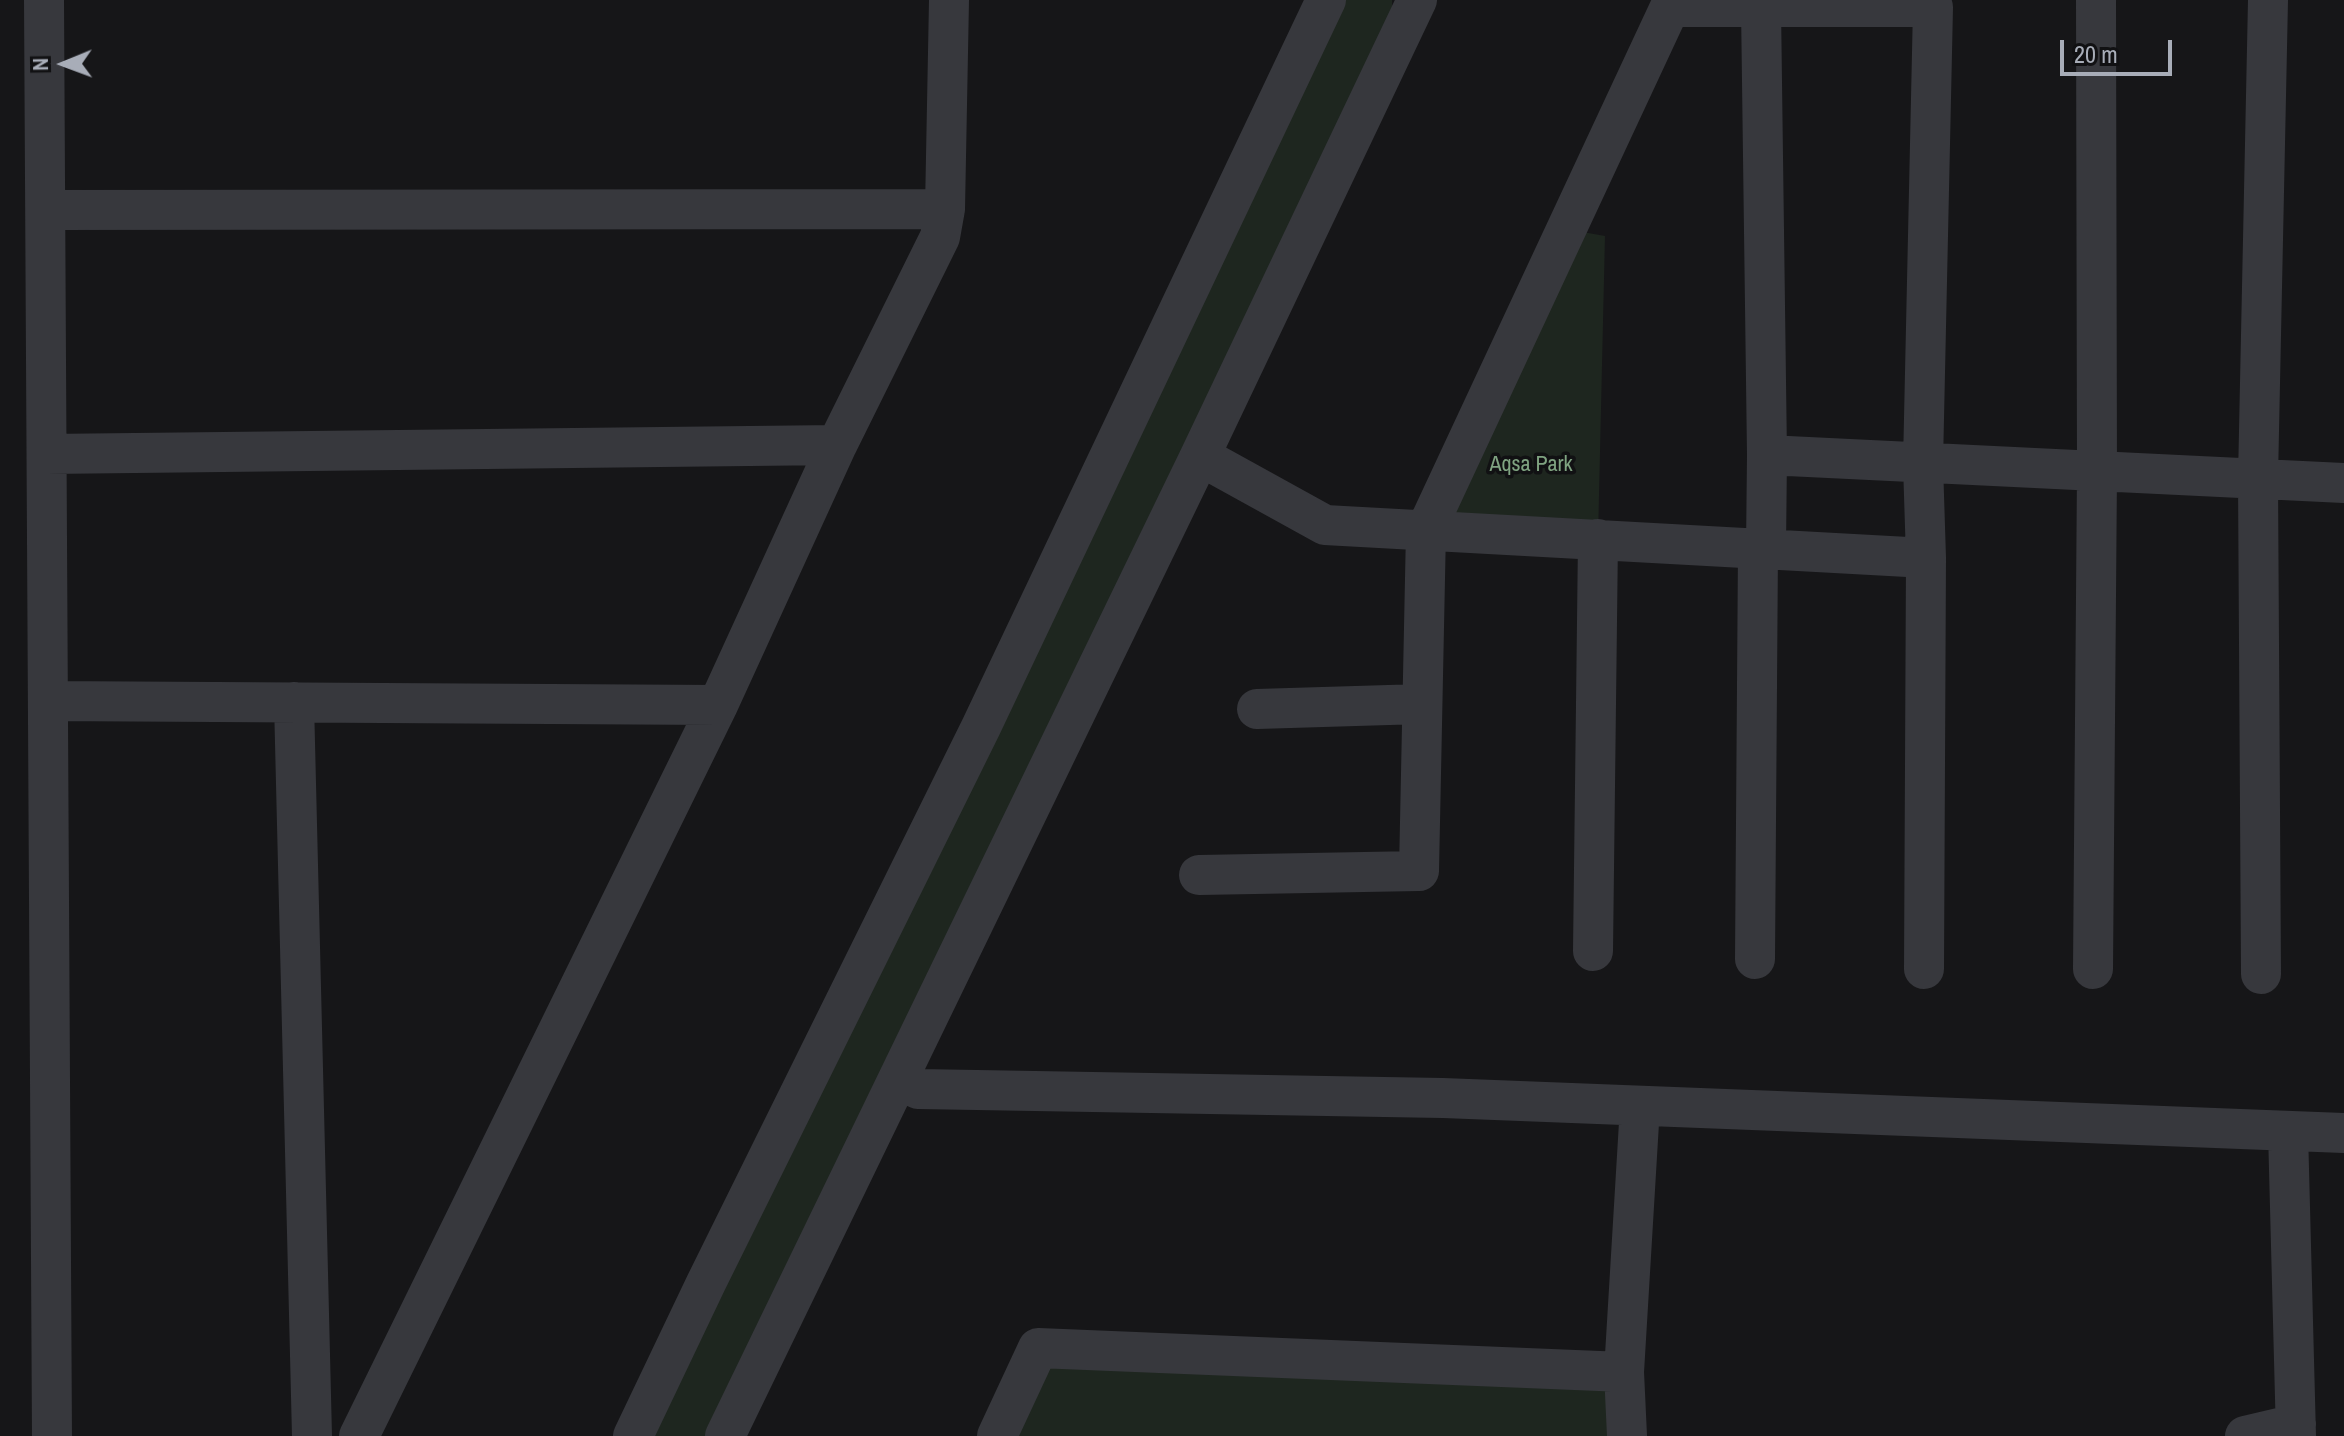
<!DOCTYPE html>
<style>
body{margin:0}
#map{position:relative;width:2344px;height:1436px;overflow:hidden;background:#161618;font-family:"Archivo Narrow",sans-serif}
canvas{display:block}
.north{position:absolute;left:24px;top:24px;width:80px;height:80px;-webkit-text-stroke:6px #111113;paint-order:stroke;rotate:269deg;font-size:22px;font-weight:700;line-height:32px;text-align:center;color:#a8adb8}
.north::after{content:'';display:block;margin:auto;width:28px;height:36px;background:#a8adb8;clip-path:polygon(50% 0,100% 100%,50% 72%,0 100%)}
.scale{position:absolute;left:2060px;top:40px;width:112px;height:36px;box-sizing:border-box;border:4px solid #a8adb8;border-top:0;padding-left:10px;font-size:24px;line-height:28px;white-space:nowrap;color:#a8adb8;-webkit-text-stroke:6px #111113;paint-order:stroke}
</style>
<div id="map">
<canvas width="2344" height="1436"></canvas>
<div class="north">N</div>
<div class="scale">20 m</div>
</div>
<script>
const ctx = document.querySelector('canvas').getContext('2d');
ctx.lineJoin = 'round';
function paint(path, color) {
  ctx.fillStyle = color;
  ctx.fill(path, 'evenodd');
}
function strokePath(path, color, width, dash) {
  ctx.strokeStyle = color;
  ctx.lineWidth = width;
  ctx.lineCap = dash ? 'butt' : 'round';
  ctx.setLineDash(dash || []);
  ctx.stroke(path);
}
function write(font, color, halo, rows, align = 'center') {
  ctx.font = font + ' "Archivo Narrow",sans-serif';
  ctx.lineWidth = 7;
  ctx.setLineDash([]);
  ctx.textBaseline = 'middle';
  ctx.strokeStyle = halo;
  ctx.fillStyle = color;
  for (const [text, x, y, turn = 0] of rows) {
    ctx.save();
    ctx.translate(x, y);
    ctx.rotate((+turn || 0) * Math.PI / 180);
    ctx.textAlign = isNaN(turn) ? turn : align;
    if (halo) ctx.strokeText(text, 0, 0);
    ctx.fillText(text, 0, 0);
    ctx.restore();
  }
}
const green = new Path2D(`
 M1346,0H1392V25L706,1436H651Z
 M1566,229L1605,236L1598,539L1426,530Z
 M1038,1348L1624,1372L1627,1436H997Z`);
const minor = new Path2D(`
 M44,0L52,1436
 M1761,7L1767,455
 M46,210L945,209
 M47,454L837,445
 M1766,548L1767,455L2344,483
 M48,701L718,705
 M294,702L312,1436
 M1257,709L1422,704
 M1199,875L1419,871L1426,530L1670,7H1933L1923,464L1926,558L1325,525L1200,456
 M1593,951L1598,539
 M1755,959L1758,548
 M1924,969L1926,558
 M2093,969L2097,472L2096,0
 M2261,974L2258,479L2268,0
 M899,1080L918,1089L1443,1098L2344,1133
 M2288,1131L2296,1436
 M359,1436L718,705L837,445L940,237L945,209L949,0
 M633,1436L706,1283L981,727L1326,0
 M725,1436L1200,456L1417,0
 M997,1436L1038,1348L1624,1372
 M1627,1436L1624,1372L1640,1106
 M2245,1436L2296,1424`);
const parkNames = [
 ["Aqsa Park",1531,465]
];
paint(green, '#1e261f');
strokePath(minor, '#37383d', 40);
write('22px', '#7fa381', '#111113', parkNames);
</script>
